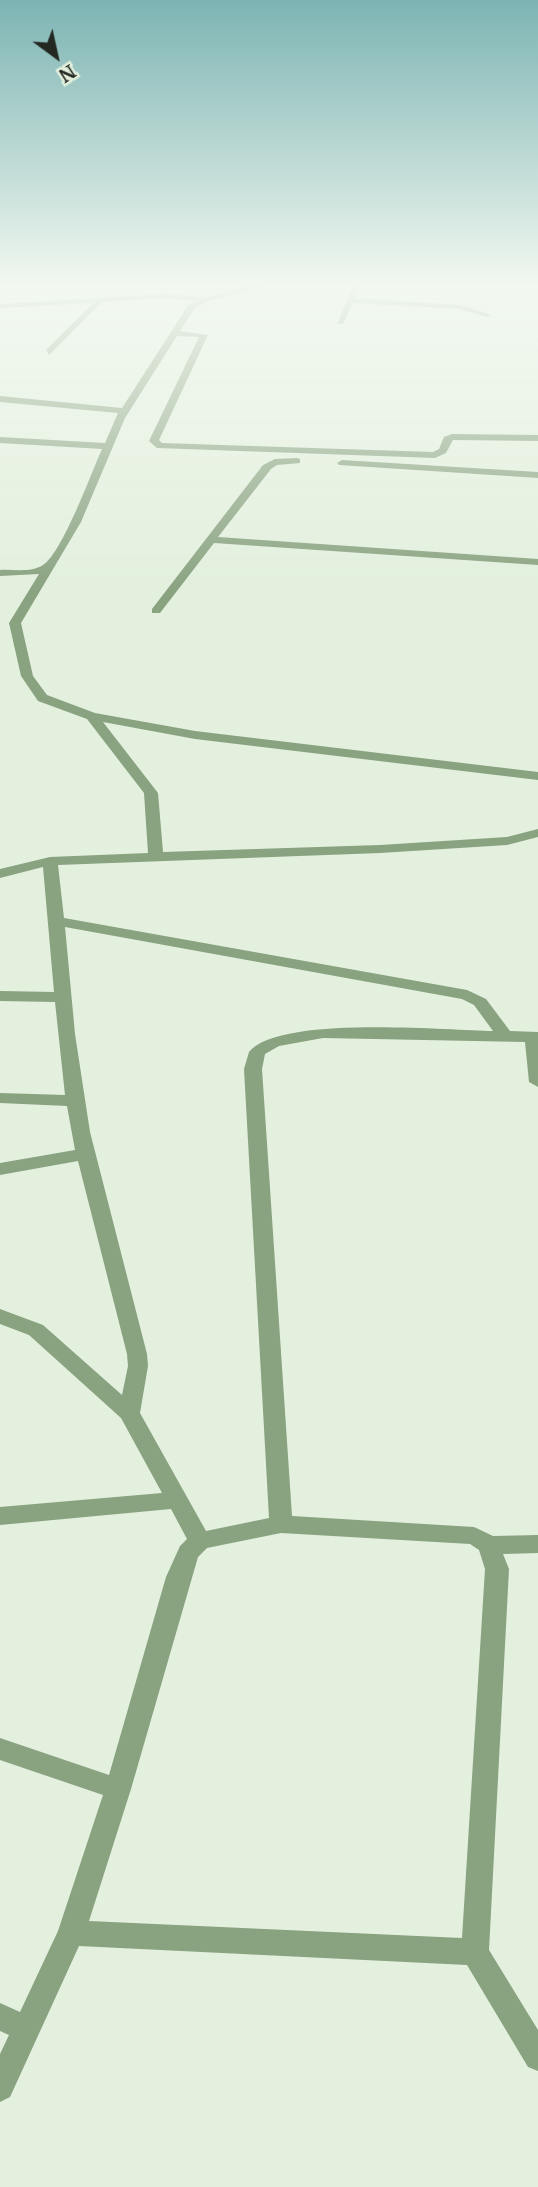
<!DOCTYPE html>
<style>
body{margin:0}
#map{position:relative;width:538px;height:2187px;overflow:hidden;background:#e3f0de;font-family:Merriweather,serif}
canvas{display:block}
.north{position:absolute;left:21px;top:21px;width:70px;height:70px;-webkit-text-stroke:5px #e3f0de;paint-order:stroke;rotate:147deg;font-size:19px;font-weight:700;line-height:28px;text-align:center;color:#232821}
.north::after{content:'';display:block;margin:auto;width:24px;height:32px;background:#232821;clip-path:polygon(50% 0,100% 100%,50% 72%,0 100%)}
</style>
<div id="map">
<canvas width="538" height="2187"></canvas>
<div class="north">N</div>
</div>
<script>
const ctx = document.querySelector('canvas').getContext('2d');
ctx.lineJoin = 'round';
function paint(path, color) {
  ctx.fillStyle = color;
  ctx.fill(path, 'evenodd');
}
const minor = new Path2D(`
 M251,286H268L209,301L195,308L180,331L208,335L159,440L162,443L433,452L439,449L444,437L452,434L538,435V441L453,440L446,453L435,458L157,448L149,441L199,337L177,336L125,418L81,522L21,623L33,676L47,695L95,713L195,731L538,772V780L195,739L103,722L158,793L163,852L380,845L507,837L538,829V837L507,845L380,853L58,865L64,918L467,990L486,999L510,1031L538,1032V1087L529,1082L525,1042L323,1038L279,1046L265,1054L262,1069L292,1516L474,1527L493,1536L538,1535V1553L503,1554L509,1569L489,1950L538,2030V2071L528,2067L467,1965L79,1946L10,2097L0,2102V2054L9,2035L0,2031V2003L20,2012L58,1931L103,1795L0,1760V1738L109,1775L166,1577L180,1546L187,1539L171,1509L0,1525V1507L162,1493L121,1418L29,1335L0,1324V1309L43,1325L122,1395L128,1366L127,1354L78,1161L0,1175V1163L75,1150L67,1106L0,1103V1093L65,1095L55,1002L0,1001V991L54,992L43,867L0,878V869L50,857L148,853L144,793L87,719L38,701L21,676L9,623L39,574L0,576V570C13,569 31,573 43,565C62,554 92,471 102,449L0,443V437L105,443L118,413L0,402V396L122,408L189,304L196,301L164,298L102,302L49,355L46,350L93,303L0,308V304L164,294L206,297ZM65,927L462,999L474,1005L493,1031C444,1030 278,1015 249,1052L244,1069L269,1518L206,1531L140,1413L148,1366L147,1354L90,1132L75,1034ZM281,1533L470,1544L479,1550L485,1569L462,1938L89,1921L131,1789L198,1557L207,1548Z
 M353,286H361L355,298L461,305L491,315L487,317L460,309L353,303L343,324H337Z
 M297,458L300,459V463L277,465L271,469L218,537L538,559V565L214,543L160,613H152V609L263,465L275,459Z
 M342,460L538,472V478L339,465L337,463Z`);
paint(minor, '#89a280');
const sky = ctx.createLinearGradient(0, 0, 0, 593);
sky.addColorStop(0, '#7cb4b3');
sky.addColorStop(0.48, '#f2f8f0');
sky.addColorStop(1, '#f2f8f000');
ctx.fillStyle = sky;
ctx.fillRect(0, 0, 538, 593);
</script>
